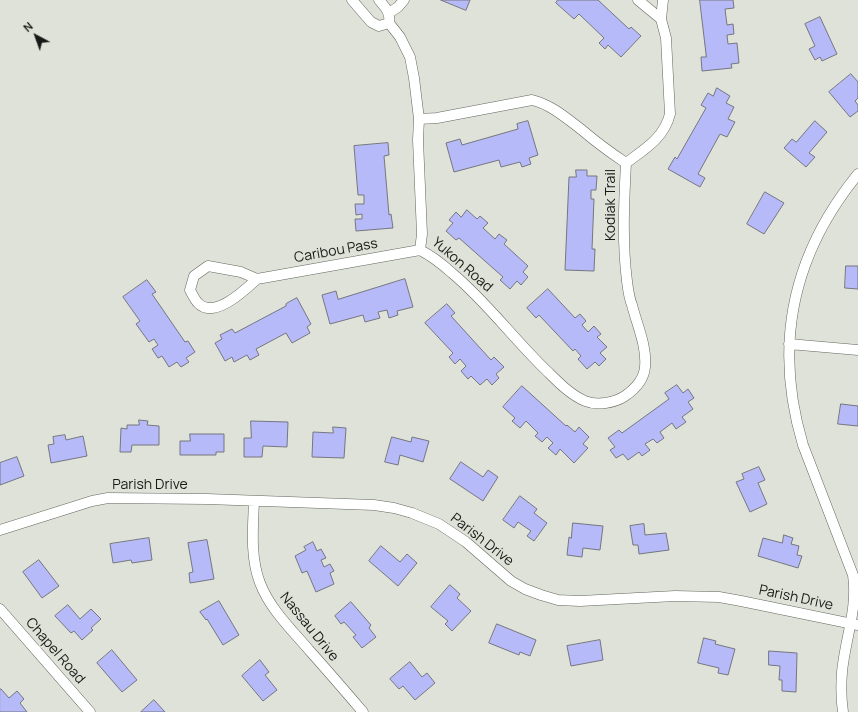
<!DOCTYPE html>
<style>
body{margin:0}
#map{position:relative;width:858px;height:712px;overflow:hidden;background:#dee2d8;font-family:Manrope,sans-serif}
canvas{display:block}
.north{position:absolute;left:16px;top:16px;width:40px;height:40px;-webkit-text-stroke:3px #dee2d8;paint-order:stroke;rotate:319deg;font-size:11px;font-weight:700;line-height:16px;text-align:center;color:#181916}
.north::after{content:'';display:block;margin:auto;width:14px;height:18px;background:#181916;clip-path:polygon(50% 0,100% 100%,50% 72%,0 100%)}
</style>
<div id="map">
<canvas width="858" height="712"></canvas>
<div class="north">N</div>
</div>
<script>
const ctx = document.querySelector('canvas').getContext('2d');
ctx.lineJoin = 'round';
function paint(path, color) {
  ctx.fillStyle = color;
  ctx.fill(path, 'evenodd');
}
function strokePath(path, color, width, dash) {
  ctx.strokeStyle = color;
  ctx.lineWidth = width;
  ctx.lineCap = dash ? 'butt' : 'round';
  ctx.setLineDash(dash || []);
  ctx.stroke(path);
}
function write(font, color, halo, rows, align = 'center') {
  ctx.font = font + ' Manrope,sans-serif';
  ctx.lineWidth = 3;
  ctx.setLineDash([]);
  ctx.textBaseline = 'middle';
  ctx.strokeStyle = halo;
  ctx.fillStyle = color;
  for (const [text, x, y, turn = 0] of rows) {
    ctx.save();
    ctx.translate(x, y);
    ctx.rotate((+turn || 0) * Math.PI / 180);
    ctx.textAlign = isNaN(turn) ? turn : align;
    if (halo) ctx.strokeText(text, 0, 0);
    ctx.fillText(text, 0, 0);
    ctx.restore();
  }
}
const building = new Path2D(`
 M441,0H470L466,10Z
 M558,0H598L629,29L631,27L641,36L621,57L608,45L605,49L599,43L604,38L579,14L574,19L556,3Z
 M700,0H733L734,8L725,9L727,25L733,24L734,34L727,35L728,44L737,43L739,63L731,64L732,68L702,71L701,57H706Z
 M820,17L837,54L822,61L820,57L815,60L809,49L815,46L805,24Z
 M851,74L858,82V98L855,101L858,105V111L850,117L829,92Z
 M717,88L730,96L726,103L734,107L728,119L735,122L727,137L720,134L698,174L705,178L700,187L668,169L675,157L677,159L706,108L701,105L708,93L713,96Z
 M528,121L538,155L529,158L531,164L522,167L520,162L501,167L499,160L454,172L446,143L460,139L462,145L518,129L517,124Z
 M815,121L827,132L809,153L815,157L806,167L784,148L792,139L796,142Z
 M388,143L389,155L384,156L389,215L391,214L393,228L356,231L355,219H362V214L356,215L355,204H364V195H358L354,146Z
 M576,170H587V176H597L596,190H591V199H594L592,249H595L594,271L565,270L569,177H576Z
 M765,192L784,203L764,234L747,224Z
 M467,210L477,219L480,216L488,223L483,228L495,239L499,234L507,240L504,244L528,266L523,272L528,277L521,285L517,281L510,289L500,280L503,277L459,238L456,240L446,231L453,223L449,220L456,212L461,217Z
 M846,266H858V289L845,288Z
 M405,279L413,307L397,311L398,315L389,318L387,310L378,312L380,318L365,322L363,315L330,324L322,295L336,291L338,299Z
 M147,280L156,292L152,294L185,342L188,341L195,352L186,358L189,362L181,367L177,362L169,367L162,356L158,358L152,349L158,345L154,339L149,342L136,324L140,321L123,297Z
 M548,289L575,318L580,314L586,321L582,325L588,332L594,326L601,334L597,337L607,347L600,353L606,359L599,366L595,362L587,369L578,359L581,356L575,349L573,351L539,315L536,318L527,308Z
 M297,298L311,324L307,327L310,333L292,343L286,333L256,349L259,355L250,360L247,355L234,362L232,357L225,361L215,343L222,339L220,335L232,329L235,333L286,306V304Z
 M447,304L455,313L451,316L491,360L494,357L504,367L496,374L499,378L492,385L487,379L480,385L471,376L468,379L461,371L466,366L460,359L455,364L449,357L453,353L425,323Z
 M677,385L683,393L688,389L694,398L688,402L693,409L682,417L686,422L676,429L672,423L660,432L664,438L657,443L653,439L645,444L650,450L642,456L639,452L628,460L623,454L616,458L610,450L615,447L608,438L619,430L622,433L669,399L665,393Z
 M522,386L566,426L567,425L575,432L579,427L589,437L583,444L588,448L574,463L560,449L556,455L548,448L553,443L547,437L542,442L535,436L538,433L526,421L520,428L512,421L515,418L503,407Z
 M841,404L858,406V426L838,424Z
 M139,420L148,421L147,425L159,426V445H132L131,452H120L121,428L127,429V425H139Z
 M251,421L288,422L287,447L263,446L262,457H244V438H251Z
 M333,427L346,428L344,458L312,457L313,432L333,433Z
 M190,434H224V452H216V455H180V441H190Z
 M65,435L66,440L83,436L87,456L51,463L48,445L54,444L53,437Z
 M392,437L411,442L412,437L429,441L423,462L400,455L398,465L385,462Z
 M17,457L24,476L0,485V463Z
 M461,462L483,477L488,470L498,477L483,501L450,479Z
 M759,467L765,480L758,483L767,504L750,512L736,482L744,479L742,474Z
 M520,496L537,509L534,513L547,523L534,541L527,536L531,531L518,522L514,528L503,520Z
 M573,523L603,526L600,550L583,548L582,557L567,555L569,537L571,538Z
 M644,524L645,535L666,533L669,550L639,554L638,545H633L630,526Z
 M784,535L793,538L791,544L799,546L797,555L802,556L798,568L758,556L763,538L782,543Z
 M149,538L152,560L132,563L131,560L113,563L110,544Z
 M207,540L214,579L190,583L189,573L193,572L188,543Z
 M313,542L317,551L321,549L326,558L321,560L324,567L330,564L334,571L330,573L334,584L316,592L307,571L302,573L295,556L306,550L304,547Z
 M381,546L400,562L407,554L417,563L398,586L369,561Z
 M39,560L59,586L42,598L23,572Z
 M450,585L460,594L457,598L471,611L452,631L445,624L448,621L431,607Z
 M219,601L239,635L223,645L207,619L206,620L200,612Z
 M351,602L371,625L369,628L376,637L362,648L353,637L356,635L344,622L341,624L335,616Z
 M68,605L80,619L91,609L101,619L91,628L93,630L82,640L74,631L71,633L55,616Z
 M497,624L536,640L530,656L520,652L519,655L489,643Z
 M704,638L716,641L715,644L735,649L728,675L718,673L719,668L698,663Z
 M600,640L603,660L571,666L567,646Z
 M112,650L137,680L122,692L97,663Z
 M769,651L797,653L796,692L782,691V680H779L780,666L769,665Z
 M260,660L269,672L265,675L277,690L263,701L242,676Z
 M410,662L422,677L427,673L435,683L415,700L403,686L399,689L390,679Z
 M0,689H1L9,698L17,691L24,699L20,703L27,712H0Z
 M154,700L165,712H141Z`);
const minor = new Path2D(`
 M352,0L371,22L379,26L389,23
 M379,0C385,7 391,13 389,23L400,37L410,57L414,78L419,119L418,140L422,234L420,250
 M638,0L661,19L663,0
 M389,13L398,7L404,0
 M419,119L437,118L532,100C552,105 566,118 582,130C596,142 611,153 626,163
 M626,163C645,149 664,138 670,114L666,38L661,19
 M420,250C432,256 442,264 452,273C488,303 515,341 549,373C559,383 571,395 585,401C597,406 614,403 625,396C635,389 644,380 645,367C647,346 637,325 632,305C629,298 628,289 627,281C622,242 624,202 626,163
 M208,266L241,272L257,279C245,290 214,320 198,303C195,300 192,294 190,290L194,276Z
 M257,279L420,250
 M789,344L858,350
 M254,501C253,528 250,557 260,583C270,609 291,629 309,650C327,670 345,691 363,712
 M0,530L92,501L108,498L207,499L374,505L394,508L412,513L439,524L466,542L511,581L525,589L541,595L558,600L580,601L675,596L719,597L741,601L858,625
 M0,609L90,712
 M843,712C841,699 841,685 842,672C845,639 858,609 853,575L803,445C773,345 792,255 858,174`);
const streetNames = [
 ["Kodiak Trail",611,205,-90],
 ["Caribou Pass",336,251,-10],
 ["Yukon Road",462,265,41],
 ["Parish Drive",150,485],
 ["Parish Drive",482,540,38],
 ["Parish Drive",796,598,12],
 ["Nassau Drive",309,627,51],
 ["Chapel Road",55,651,49]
];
paint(building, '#b6baf9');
strokePath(building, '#75767f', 1);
strokePath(minor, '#62665d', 11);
strokePath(minor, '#fff', 10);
write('14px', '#181916', '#dee2d8', streetNames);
</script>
